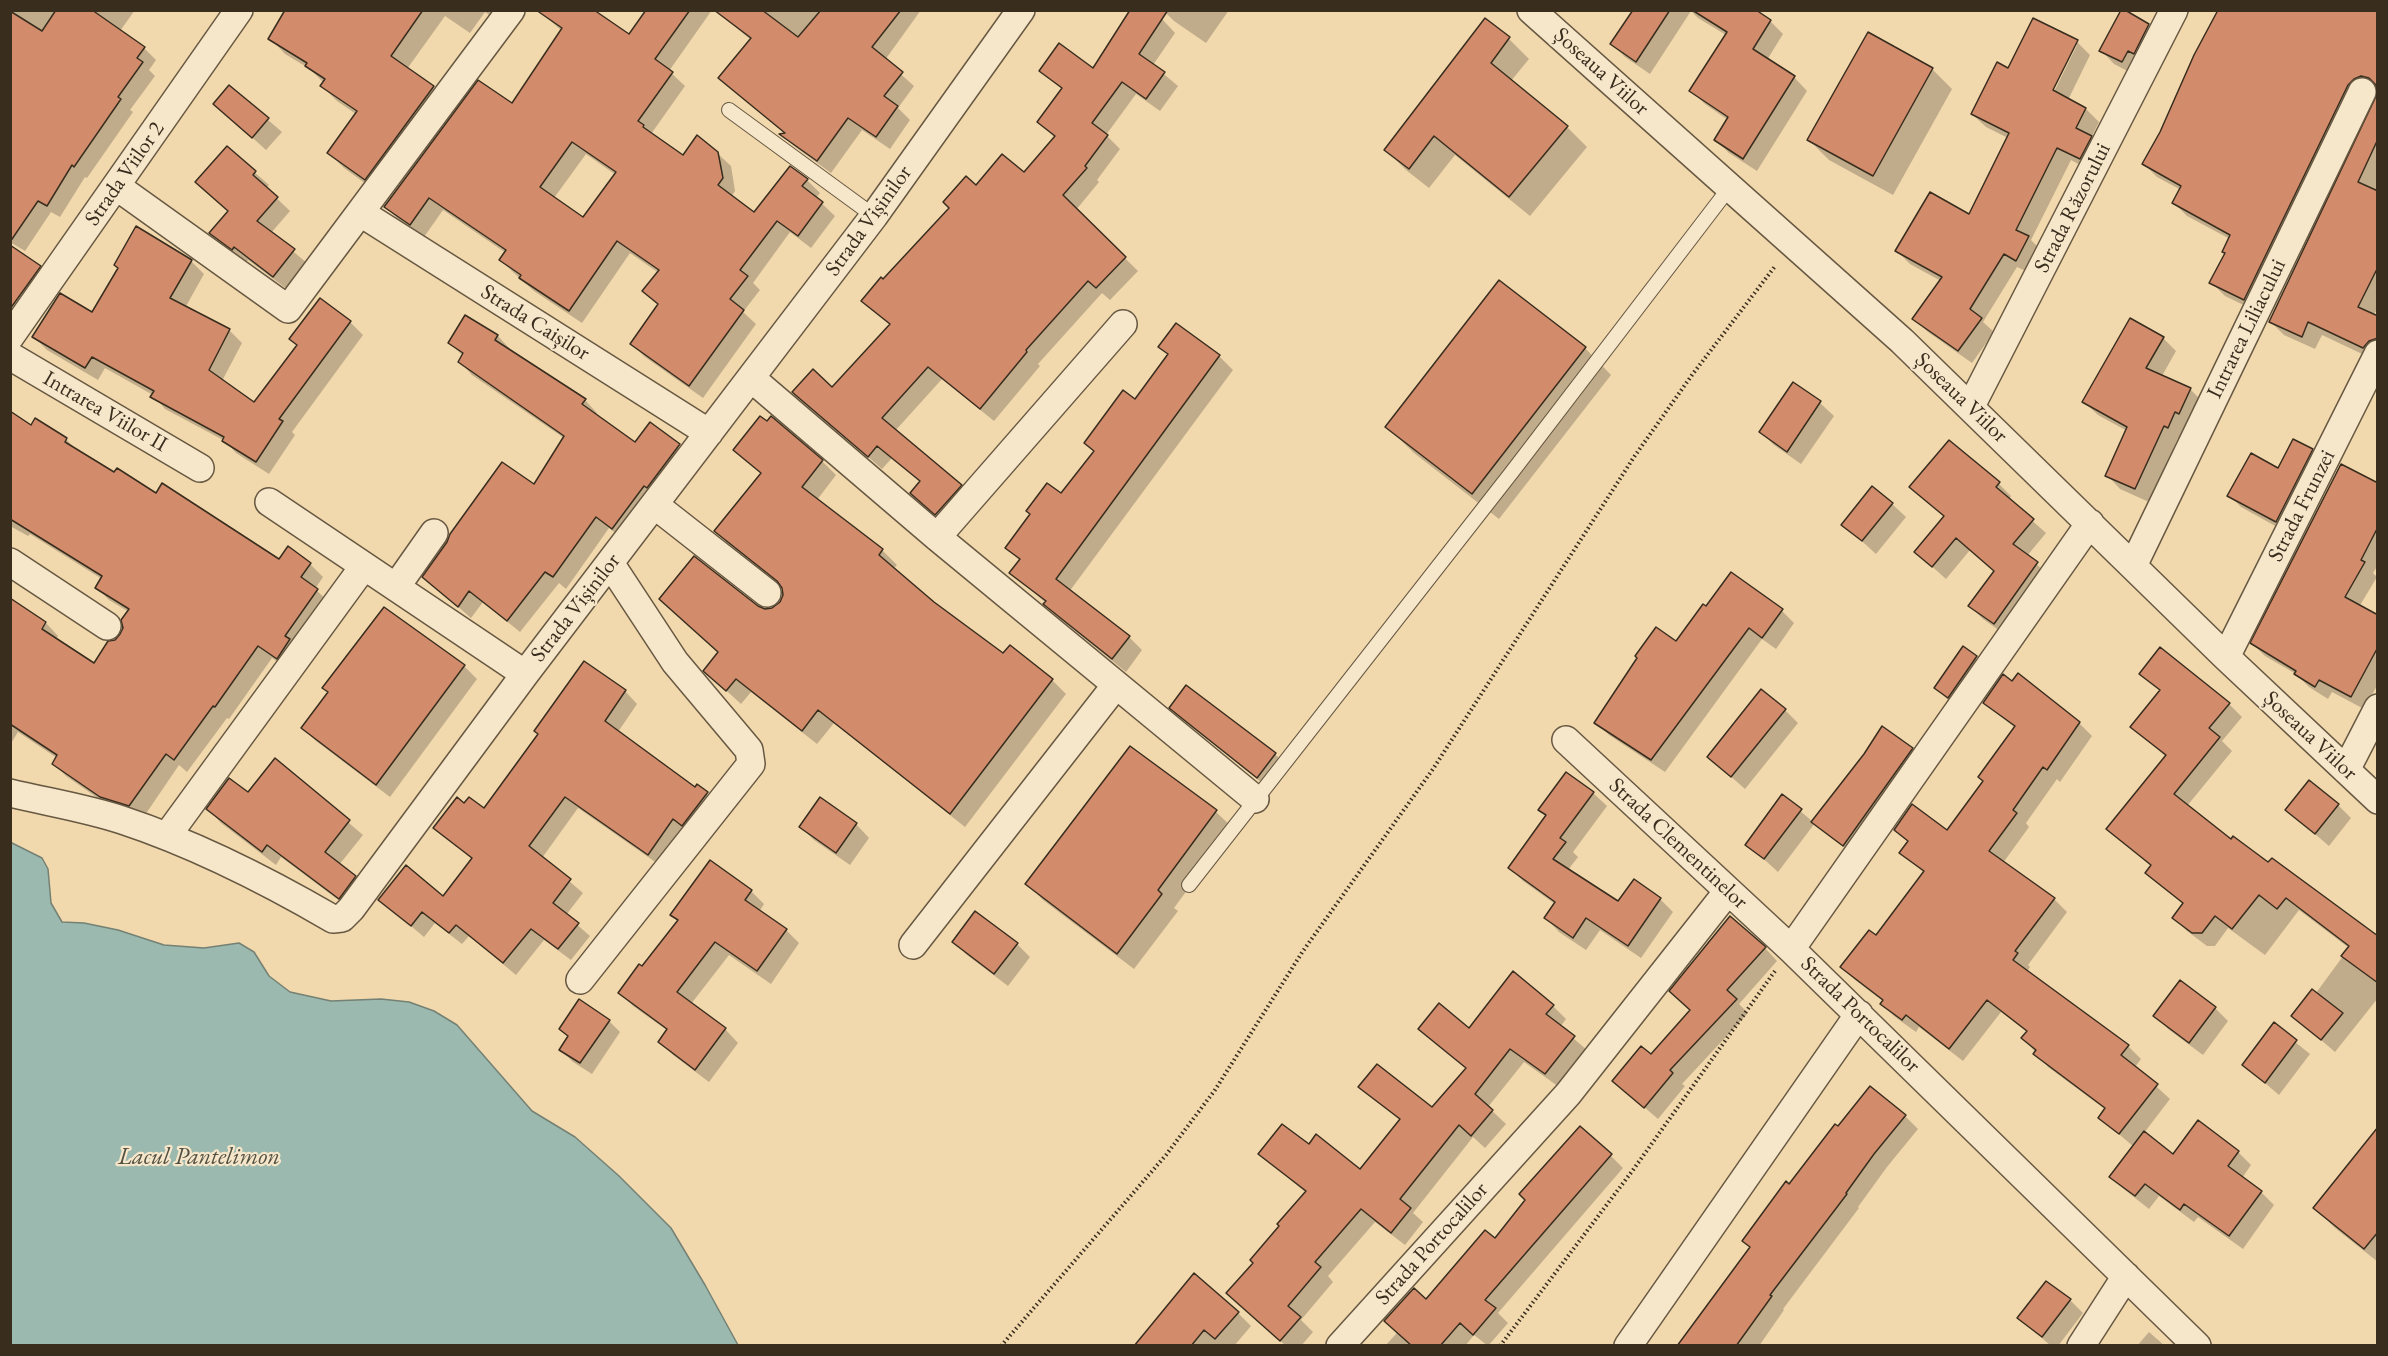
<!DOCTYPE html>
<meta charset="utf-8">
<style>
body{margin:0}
#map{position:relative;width:2388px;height:1356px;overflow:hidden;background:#f1d8ad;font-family:"EB Garamond",serif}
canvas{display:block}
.frame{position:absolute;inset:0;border:12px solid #392d1e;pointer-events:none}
</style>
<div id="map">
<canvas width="2388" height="1356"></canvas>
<div class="frame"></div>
</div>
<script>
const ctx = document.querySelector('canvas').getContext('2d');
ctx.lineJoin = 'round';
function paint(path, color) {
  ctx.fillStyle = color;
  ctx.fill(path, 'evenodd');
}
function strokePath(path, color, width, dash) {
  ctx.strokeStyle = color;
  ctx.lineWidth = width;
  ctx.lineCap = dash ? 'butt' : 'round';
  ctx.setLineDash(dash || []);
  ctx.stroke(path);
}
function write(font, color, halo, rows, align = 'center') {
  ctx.font = font + ' "EB Garamond",serif';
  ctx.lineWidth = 4.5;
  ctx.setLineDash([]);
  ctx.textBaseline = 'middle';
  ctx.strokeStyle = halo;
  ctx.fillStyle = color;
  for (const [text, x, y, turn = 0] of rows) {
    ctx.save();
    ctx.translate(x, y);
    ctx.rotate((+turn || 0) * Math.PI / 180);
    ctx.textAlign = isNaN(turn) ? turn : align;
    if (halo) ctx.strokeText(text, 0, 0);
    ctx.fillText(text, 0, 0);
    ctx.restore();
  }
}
const water = new Path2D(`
 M10,842L42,858L48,869L51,903L62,922L84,923L118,930L164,945L204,948L239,943L254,952L269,976L290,992L331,1001L381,999L409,1002L434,1011L457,1025L532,1111L575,1137L619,1176L671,1228L705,1285L738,1345H11Z`);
const shadow = new Path2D(`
 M10,10H135L120,31L144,48L156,60L149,70L155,76L130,110L133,112L87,178L85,177L60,217L51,212L25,251L10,242Z
 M287,10H499L494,18L485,12L470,33L445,16L407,69L433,88L449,103L380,194L344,168L329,153L356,114L337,101L322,86L324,83L310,69L285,54L270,38Z
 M538,10L629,36L652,10H712L669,71L685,86L651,134L683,157L717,153L731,166L735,191L731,197L754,214L807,180L820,193L816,198L835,216L811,248L790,232L753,283L760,290L743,312L756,324L703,398L645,357L632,344L659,305V273L630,253L582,323L534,291L514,273L501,260L506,253L443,210L424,237L399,220L386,207L512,105L562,31ZM586,154L616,175L583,219L554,198Z
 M715,10H921L885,60L914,86L898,108L910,120L890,149L862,130L831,173L794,146L782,134H786L720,78L751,40Z
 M1163,10H1229L1206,43L1174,21Z
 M1635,10H1754L1770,21L1783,34L1767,60L1794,77L1807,91L1757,171L1729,153L1716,140L1728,120L1705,104L1691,91L1726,35L1698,18L1691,11L1650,74L1625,57L1612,44Z
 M2378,10V89L2367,92L2258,312L2225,296L2211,282L2226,254L2230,239L2187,216L2174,203L2181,190L2157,177L2144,164Z
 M1162,19L1175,33L1153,65L1178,86L1160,111L1136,94L1106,135L1120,149L1097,180L1099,182L1076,210L1138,271L1110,300L1102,293L1038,364L1040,366L994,421L942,379L895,431L974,499L949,527L925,506L921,483L892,458L882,469L794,392L832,389L891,326L863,301L976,187L1024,174L1055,138L1039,122L1063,90L1041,71L1093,70Z
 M1485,21L1509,39L1529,59L1511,81L1567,127L1587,147L1530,216L1455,155L1429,188L1406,170L1386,150Z
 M2148,25L2162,38L2135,75L2114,64L2101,50Z
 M2077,42L2090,55L2068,100L2086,109L2099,122L2091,138L2104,151L2093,172L2071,160L2031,240L2042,251L2030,273L2017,267L1983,322L1994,332L1972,363L1928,332L1914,319L1941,281L1910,264L1897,251L1969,216L2008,138L1986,127L1972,114L2009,70ZM2074,45H2077L2051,98L2048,97Z
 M1932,69L1952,89L1893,195L1829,160L1809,140Z
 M230,87L282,132L266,150L215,104Z
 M2378,100V308L2373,316L2378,318L2377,361L2322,335L2315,349L2284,335L2270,321Z
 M227,148L269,185L266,188L290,211L271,233L307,263L287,289L248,260L246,262L224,246L211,233L229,212Z
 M191,261L204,274L185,308L229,330L242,343L222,381L255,404L298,346L350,322L363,335L292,432L295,435L269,474L236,453L225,441L165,409L153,395L105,368L98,380L47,350L34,337L93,314Z
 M40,267L52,279L35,302L20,291Z
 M466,317L498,336L510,349L509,351L585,400L597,413L595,415L635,444L650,424L692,458L625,541L609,528L566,589L559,583L520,632L483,602L471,618L424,577L534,486L564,438L472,375L460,362L463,356L450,343Z
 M1176,325L1219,356L1233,370L1069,592L1129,637L1142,650L1126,672L1058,617L1046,603L1011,573L1020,561L1007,548L1062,495L1095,452L1086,443L1135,401L1169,355L1160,347Z
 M2163,338L2176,351L2162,376L2190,389L2203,402L2182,440L2178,438L2149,502L2120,489L2107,475L2127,431L2098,415L2084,402Z
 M1585,348L1611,375L1499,519L1414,453L1387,427Z
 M1793,384L1820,403L1834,416L1801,464L1774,445L1761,432Z
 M10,413L32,427L66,439L79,453L115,474L279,561L288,548L310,564L323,577L315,589L330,603L290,670L272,658L229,719L227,718L187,772L179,765L143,818L115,810L66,776L53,763L57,758L18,732L10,745V599L46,623L58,636L56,640L94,666L122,635L129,612L109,600L96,587L102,579L30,534L28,536L10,526Z
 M735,450L822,461L836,475L817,500L882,550L897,565L893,569L933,604L1003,655L1052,680L1066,694L965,827L834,723L817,744L751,692L741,704L705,671L757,607L765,610L773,609L781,603L784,595L783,587L730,546L716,531L762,474Z
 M2312,451L2323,462L2288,533L2241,507L2229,495Z
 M1999,484L2011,496L2009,500L2046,533L2027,556L2050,576L2007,636L1983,619L1970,606L1995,572L1970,550L1946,579L1916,552L1945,517L1924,499Z
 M2378,484V565L2373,573L2377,577L2359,607L2378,616V684L2364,709L2332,692L2328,699L2309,687L2296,674L2265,656L2252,643Z
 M1892,504L1906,517L1876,554L1843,524Z
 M1782,611L1794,623L1776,649L1762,639L1665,772L1609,735L1596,722L1676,644Z
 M1963,648L1989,671L1949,701L1936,688Z
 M464,666L477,679L390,797L316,741L303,728L329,693Z
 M2141,674L2229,704L2242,717L2222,741L2232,751L2187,806L2232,841L2378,938V998L2335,1052L2293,1016L2316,993L2349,948L2299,910L2265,955L2228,928L2215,946H2207L2187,931L2174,918L2184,905L2147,873L2152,867L2108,829L2166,757L2132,727L2161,691Z
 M2018,675L2079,723L2092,736L2060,782L2057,779L2026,823L2029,827L2003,863L2054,899L2067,912L2028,965L2030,967L2027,972L2128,1046L2141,1059L2135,1067L2170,1099L2144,1133L2173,1156L2238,1152L2251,1165L2242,1178L2261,1192L2274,1205L2243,1249L2198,1217L2194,1222L2159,1196L2149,1209L2125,1190L2111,1177L2134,1147L2100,1118L2106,1110L2048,1067L2023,1038L2027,1032L2001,1012L1963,1061L1919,1027L1916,1032L1895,1017L1882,1004L1884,1002L1855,980L1842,967L1876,937L1924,873L1901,853L1909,843L1896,830L1947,832L1985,781L2015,728L1985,703L2012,683Z
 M625,691L637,704L618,732L696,789L697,786L720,806L661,866L578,808L542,858L583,893L566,915L590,936L571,960L544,940L516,975L469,936L462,944L435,923L424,937L380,900L443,898L473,860L435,828L465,805L484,810Z
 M1171,708L1275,754L1288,767L1271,790L1184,721Z
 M1785,710L1798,723L1745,789L1709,757Z
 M1130,748L1216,812L1233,828L1174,908L1178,911L1134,969L1043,900L1027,883Z
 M1912,749L1925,763L1857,858L1815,823L1778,872L1747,844L1783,796L1813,822Z
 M275,760L363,835L339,865L368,890L353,911L281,857L276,865L221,823L208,809L248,794Z
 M1567,774L1593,793L1607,806L1573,852L1578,857L1568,870L1619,903L1660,899L1673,912L1641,958L1600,930L1586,950L1559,932L1546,918L1555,904L1523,881L1510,868L1547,816L1540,809Z
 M821,799L856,824L869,838L850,865L814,840L801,827Z
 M2338,805L2351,818L2329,846L2287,810Z
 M751,891L764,904L759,912L786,930L799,943L771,984L729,955L691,1004L725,1029L738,1043L709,1082L673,1055L660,1042L668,1031L633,1006L620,993L643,968L679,921L672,915Z
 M954,942L1017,944L1030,957L1008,986L967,955Z
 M1765,948L1777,961L1739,1004L1748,1013L1682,1084L1685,1086L1658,1119L1614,1081L1651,1056Z
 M1553,1006L1566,1019L1560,1027L1587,1050L1559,1087L1524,1062L1488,1107L1506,1124L1485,1148L1473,1137L1413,1213L1423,1222L1405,1245L1375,1222L1328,1276L1333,1282L1301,1320L1313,1332L1301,1346H1286L1242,1306L1255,1263L1306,1193L1260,1154L1309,1146L1361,1171L1401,1121L1360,1087L1432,1109L1467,1069L1420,1029L1469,1030Z
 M2215,1008L2228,1021L2203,1055L2168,1029L2155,1016Z
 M609,1021L620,1032L592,1074L573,1062L561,1050L569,1037L561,1029Z
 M2274,1025L2310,1054L2279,1095L2244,1065Z
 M1905,1116L1918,1129L1887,1167L1858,1207L1859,1208L1783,1309L1784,1310L1759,1346H1679L1751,1249L1744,1241L1790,1186Z
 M2378,1139V1262L2335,1228L2315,1208Z
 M1610,1155L1623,1168L1498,1313L1508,1323L1488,1346L1474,1335L1465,1346H1385L1426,1301L1495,1240Z
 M2070,1300L2083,1313L2058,1346H2051L2019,1318Z
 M1238,1313L1251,1326L1234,1346H1136Z
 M2149,1332L2165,1346H2137Z`);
const building = new Path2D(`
 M56,10H92L145,47L137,58L143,62L118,97L121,99L74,167L72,165L47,206L38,201L10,242V11L42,31Z
 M285,10H423L391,56L434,86L365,180L327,153L357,111L320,86L325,79L305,66L307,63L268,39Z
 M536,10H594L629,34L646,10H690L655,59L673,72L638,121L644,125L643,127L683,155L697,135L718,152L723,178L718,185L754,212L790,166L808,179L802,186L823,202L798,236L777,221L740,270L748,276L730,299L744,310L689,386L630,344L658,304L642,291L659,270L617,241L569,311L519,278L521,275L499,260L506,250L429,198L410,225L384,207L478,80L512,103L562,28ZM572,142L616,172L583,217L540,187Z
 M714,10H762L798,37L821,10H901L872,47L903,72L884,96L898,106L876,137L848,118L817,161L779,134L785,133L718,78L751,38Z
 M1130,10H1168L1139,54L1165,72L1146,99L1122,82L1092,123L1108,135L1085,166L1087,168L1063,195L1126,257L1096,288L1088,281L1026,350L1027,352L980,409L928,367L882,418L962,485L935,515L910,493L920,481L877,446L868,457L792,392L813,369L832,387L890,324L861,301L881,277L883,279L949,208L943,202L966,176L976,185L1002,154L1024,172L1055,136L1037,122L1062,88L1039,71L1059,43L1093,68Z
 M1633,10H1670L1636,62L1610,44Z
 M1692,10H1756L1771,20L1753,49L1795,76L1743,159L1714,140L1728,117L1689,91L1727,32Z
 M2121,10H2125L2149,24L2134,54L2128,51L2122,62L2099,51Z
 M2218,10H2378V90L2375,84L2369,78L2361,76L2354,79L2348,85L2244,300L2209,283L2225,253L2222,252L2230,235L2172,203L2181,186L2142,164L2160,132L2194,55Z
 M1485,18L1510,37L1491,63L1568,126L1509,197L1434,136L1409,169L1384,150Z
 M2033,18L2078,40L2053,90L2086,108L2076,128L2092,136L2080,159L2057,148L2016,230L2029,236L2016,261L2004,254L1970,309L1982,318L1958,351L1912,319L1942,277L1895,251L1930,192L1969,214L2009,133L1971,114L1997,62L2008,68Z
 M1868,32L1933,68L1873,176L1807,140Z
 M229,85L269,118L252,138L213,104Z
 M2378,92V139L2358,182L2378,191V267L2358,307L2378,316V338L2369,341L2363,348L2308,322L2302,337L2269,322Z
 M227,146L256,171L253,175L278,197L257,221L295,249L273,277L234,247L232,250L209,233L228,211L195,182Z
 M136,226L192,260L170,298L230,329L209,370L254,402L297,345L289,339L320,298L351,321L279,419L283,421L256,462L222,441L224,437L150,397L154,391L92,357L85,368L32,337L60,293L92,312L118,268L114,265Z
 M10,245L41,266L10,309Z
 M1499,280L1586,347L1472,494L1385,427Z
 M465,315L498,335L495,340L586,399L582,404L635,442L650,422L680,444L647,488L644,486L612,529L596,517L553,577L545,572L507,621L469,591L458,607L422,577L447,542L450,534L502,462L534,484L564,436L458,362L463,353L448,343Z
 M2130,318L2164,337L2146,368L2191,388L2179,414L2175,412L2168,428L2164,426L2135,489L2105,476L2127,427L2082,402Z
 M1176,323L1220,355L1056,579L1130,636L1112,659L1043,604L1046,601L1009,573L1020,559L1005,548L1030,514L1026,511L1047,483L1061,493L1094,451L1084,443L1123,390L1135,399L1168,354L1158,347Z
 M1793,382L1821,401L1787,452L1759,432Z
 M10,411L31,425L35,418L67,438L65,442L114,472L117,468L156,493L162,483L279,559L288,546L311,563L301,577L318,589L285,636L290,639L277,659L258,646L215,707L213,706L174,760L166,754L129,806L100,797L52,764L57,755L10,724V598L46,622L42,629L94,663L108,641L115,640L120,634L123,628L121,620L129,609L95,588L102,576L10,519Z
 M760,416L767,421L771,416L823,460L802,487L883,549L879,555L934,602L1003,653L1010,645L1053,679L950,814L818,710L802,731L736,679L726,691L703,671L718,652L659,599L694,556L758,606L765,609L772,608L780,602L783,595L782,588L777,581L714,531L761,473L733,450Z
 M2293,439L2313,449L2276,522L2227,496L2251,453L2278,468Z
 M1949,440L2000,482L1996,487L2034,519L2013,544L2038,562L1994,624L1968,606L1994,571L1956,538L1932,567L1914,552L1944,516L1909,487Z
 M2341,464L2378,483V527L2361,560L2365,562L2345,597L2378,615V647L2351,697L2319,680L2315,687L2294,674L2296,671L2250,643Z
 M1872,486L1893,503L1862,541L1841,525Z
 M1731,572L1783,609L1762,638L1749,628L1651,760L1594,723L1637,658L1635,656L1656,627L1676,641L1703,604L1706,606Z
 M384,607L465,665L376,785L301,728L328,692L322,688Z
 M1963,646L1977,656L1948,698L1934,688Z
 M2160,647L2230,703L2209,728L2220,737L2174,794L2231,839L2233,836L2268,862L2272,858L2378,936V983L2341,956L2349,946L2286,898L2277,909L2259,895L2232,929L2215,916L2202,933H2192L2172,918L2183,903L2145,873L2151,865L2106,829L2166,755L2130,727L2160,690L2139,674Z
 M584,661L626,690L605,721L695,787L697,784L708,792L682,826L673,819L648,855L565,797L529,846L571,879L553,903L579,923L558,949L531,929L503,963L456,925L449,933L422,912L411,926L378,900L406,865L443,896L472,858L433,828L457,797L464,803L469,797L484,808L538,734L534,731Z
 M2018,673L2080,722L2047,770L2043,767L2013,810L2017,813L1989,851L2055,898L2015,951L2018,953L2013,960L2129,1045L2121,1055L2158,1084L2119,1134L2098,1118L2105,1108L2033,1054L2036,1050L2021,1038L2027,1031L1987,1000L1949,1049L1906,1015L1902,1020L1880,1004L1883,1000L1840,967L1869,930L1876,935L1924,871L1899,853L1908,841L1894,830L1912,804L1947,830L1983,781L1978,777L2015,726L1983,703L2003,674L2012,681Z
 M1186,685L1276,753L1257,778L1169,708Z
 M1761,689L1786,709L1731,777L1707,757Z
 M1882,726L1913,748L1843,846L1811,822L1864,754Z
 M1130,746L1217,810L1158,890L1162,894L1117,954L1025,884Z
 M275,758L350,820L325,852L356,876L339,899L267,845L262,852L206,809L229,778L248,792Z
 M1566,772L1594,792L1560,838L1566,842L1553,859L1618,901L1634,879L1661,898L1628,946L1586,918L1573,938L1544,918L1555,902L1508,868L1546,815L1538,810Z
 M2309,780L2339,804L2315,834L2285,810Z
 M1782,794L1802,809L1764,859L1745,845Z
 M820,797L857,823L836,853L799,827Z
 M710,860L752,890L745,900L787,929L757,971L715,942L677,992L726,1028L695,1070L658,1042L667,1029L618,993L639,964L642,966L678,920L670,915Z
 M975,911L1018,943L994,974L952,942Z
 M1730,916L1766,947L1727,990L1737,999L1670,1070L1673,1073L1644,1108L1612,1081L1641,1046L1651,1054L1690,1010L1669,991Z
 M1513,971L1554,1005L1546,1014L1575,1036L1545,1074L1510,1049L1475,1094L1493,1110L1471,1136L1459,1125L1400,1199L1411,1208L1391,1233L1361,1209L1315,1262L1321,1267L1288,1306L1301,1317L1280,1341L1226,1293L1253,1263L1250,1260L1279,1226L1277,1224L1306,1191L1258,1154L1282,1124L1309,1144L1316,1134L1360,1169L1400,1119L1358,1087L1377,1064L1432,1107L1466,1068L1418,1029L1439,1003L1469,1028Z
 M2180,980L2216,1007L2189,1043L2153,1016Z
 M2312,989L2343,1013L2321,1040L2291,1016Z
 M579,999L610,1020L580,1063L559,1050L568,1036L559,1029Z
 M2274,1022L2297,1040L2265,1083L2242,1065Z
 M1870,1086L1906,1115L1874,1154L1846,1193L1847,1194L1770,1295L1772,1296L1736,1346H1677L1750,1247L1742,1241L1786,1181L1789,1184L1835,1124L1838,1126Z
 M2198,1120L2239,1151L2228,1166L2262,1191L2229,1236L2184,1204L2180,1210L2145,1184L2135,1196L2109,1177L2144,1131L2173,1154Z
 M1580,1126L1612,1154L1485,1300L1496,1308L1473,1335L1460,1323L1440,1346H1412L1384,1321L1414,1288L1426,1299L1485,1230L1495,1238L1525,1200L1519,1194Z
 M2378,1127V1232L2364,1249L2313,1208Z
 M1194,1273L1239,1312L1215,1339L1204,1330L1191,1346H1134Z
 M2046,1281L2071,1299L2042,1337L2017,1318Z`);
const path = new Path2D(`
 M1001,1346L1166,1155L1215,1090L1303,951L1433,769L1634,457L1692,375L1776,265
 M1500,1346L1633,1170L1775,971`);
const service = new Path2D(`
 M729,110L874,216
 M1189,885L1512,472L1730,187`);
const minor = new Path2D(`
 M1531,10L1902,341L2226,657L2378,800
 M116,186L288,309L511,10
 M361,213L709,433
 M10,337L239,10
 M10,356L200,468
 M751,378L937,537L1255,799
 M1971,406L2174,10
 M269,502L525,674
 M656,506L767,593
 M937,537L1123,324
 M10,562L107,626
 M2133,566L2362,92
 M396,587L434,533
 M2226,657L2378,354
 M1566,740L1791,949L2197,1346
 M2346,770L2378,708
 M10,793C47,802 86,808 122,820C195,844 266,880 333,919L342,918L351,909L525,674L874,216L1021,10
 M167,836L364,566
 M913,945L1116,685
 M1791,949L2090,523
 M580,980L751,764L749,750L675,662L610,563
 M1340,1346L1568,1094L1728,891
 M1628,1346L1859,1014
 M2081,1346L2126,1276`);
const streetNames = [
 ["Șoseaua Viilor",1601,72,42],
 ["Strada Viilor 2",125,174,-55],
 ["Strada Răzorului",2073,208,-63],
 ["Strada Vișinilor",869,221,-54],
 ["Strada Caișilor",535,323,32],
 ["Intrarea Liliacului",2247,329,-64],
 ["Șoseaua Viilor",1961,398,44],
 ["Intrarea Viilor II",105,412,30],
 ["Strada Frunzei",2302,506,-63],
 ["Strada Vișinilor",576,608,-52],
 ["Șoseaua Viilor",2310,736,43],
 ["Strada Clementinelor",1678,844,43],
 ["Strada Portocalilor",1860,1015,44],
 ["Strada Portocalilor",1432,1244,-48]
];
const waterNames = [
 ["Lacul Pantelimon",199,1157]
];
paint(water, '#9bb9ae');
strokePath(water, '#748174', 1.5);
paint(shadow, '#0003');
paint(building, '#d28c6c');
strokePath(building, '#392d1e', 1.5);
strokePath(service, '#675842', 16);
strokePath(minor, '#675842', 30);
strokePath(path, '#392d1e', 4, [1.5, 3]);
strokePath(service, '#f6e6ca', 14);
strokePath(minor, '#f6e6ca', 27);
write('22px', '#392d1e', '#f6e6ca', streetNames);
write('italic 24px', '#525042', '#f6e6ca', waterNames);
</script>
